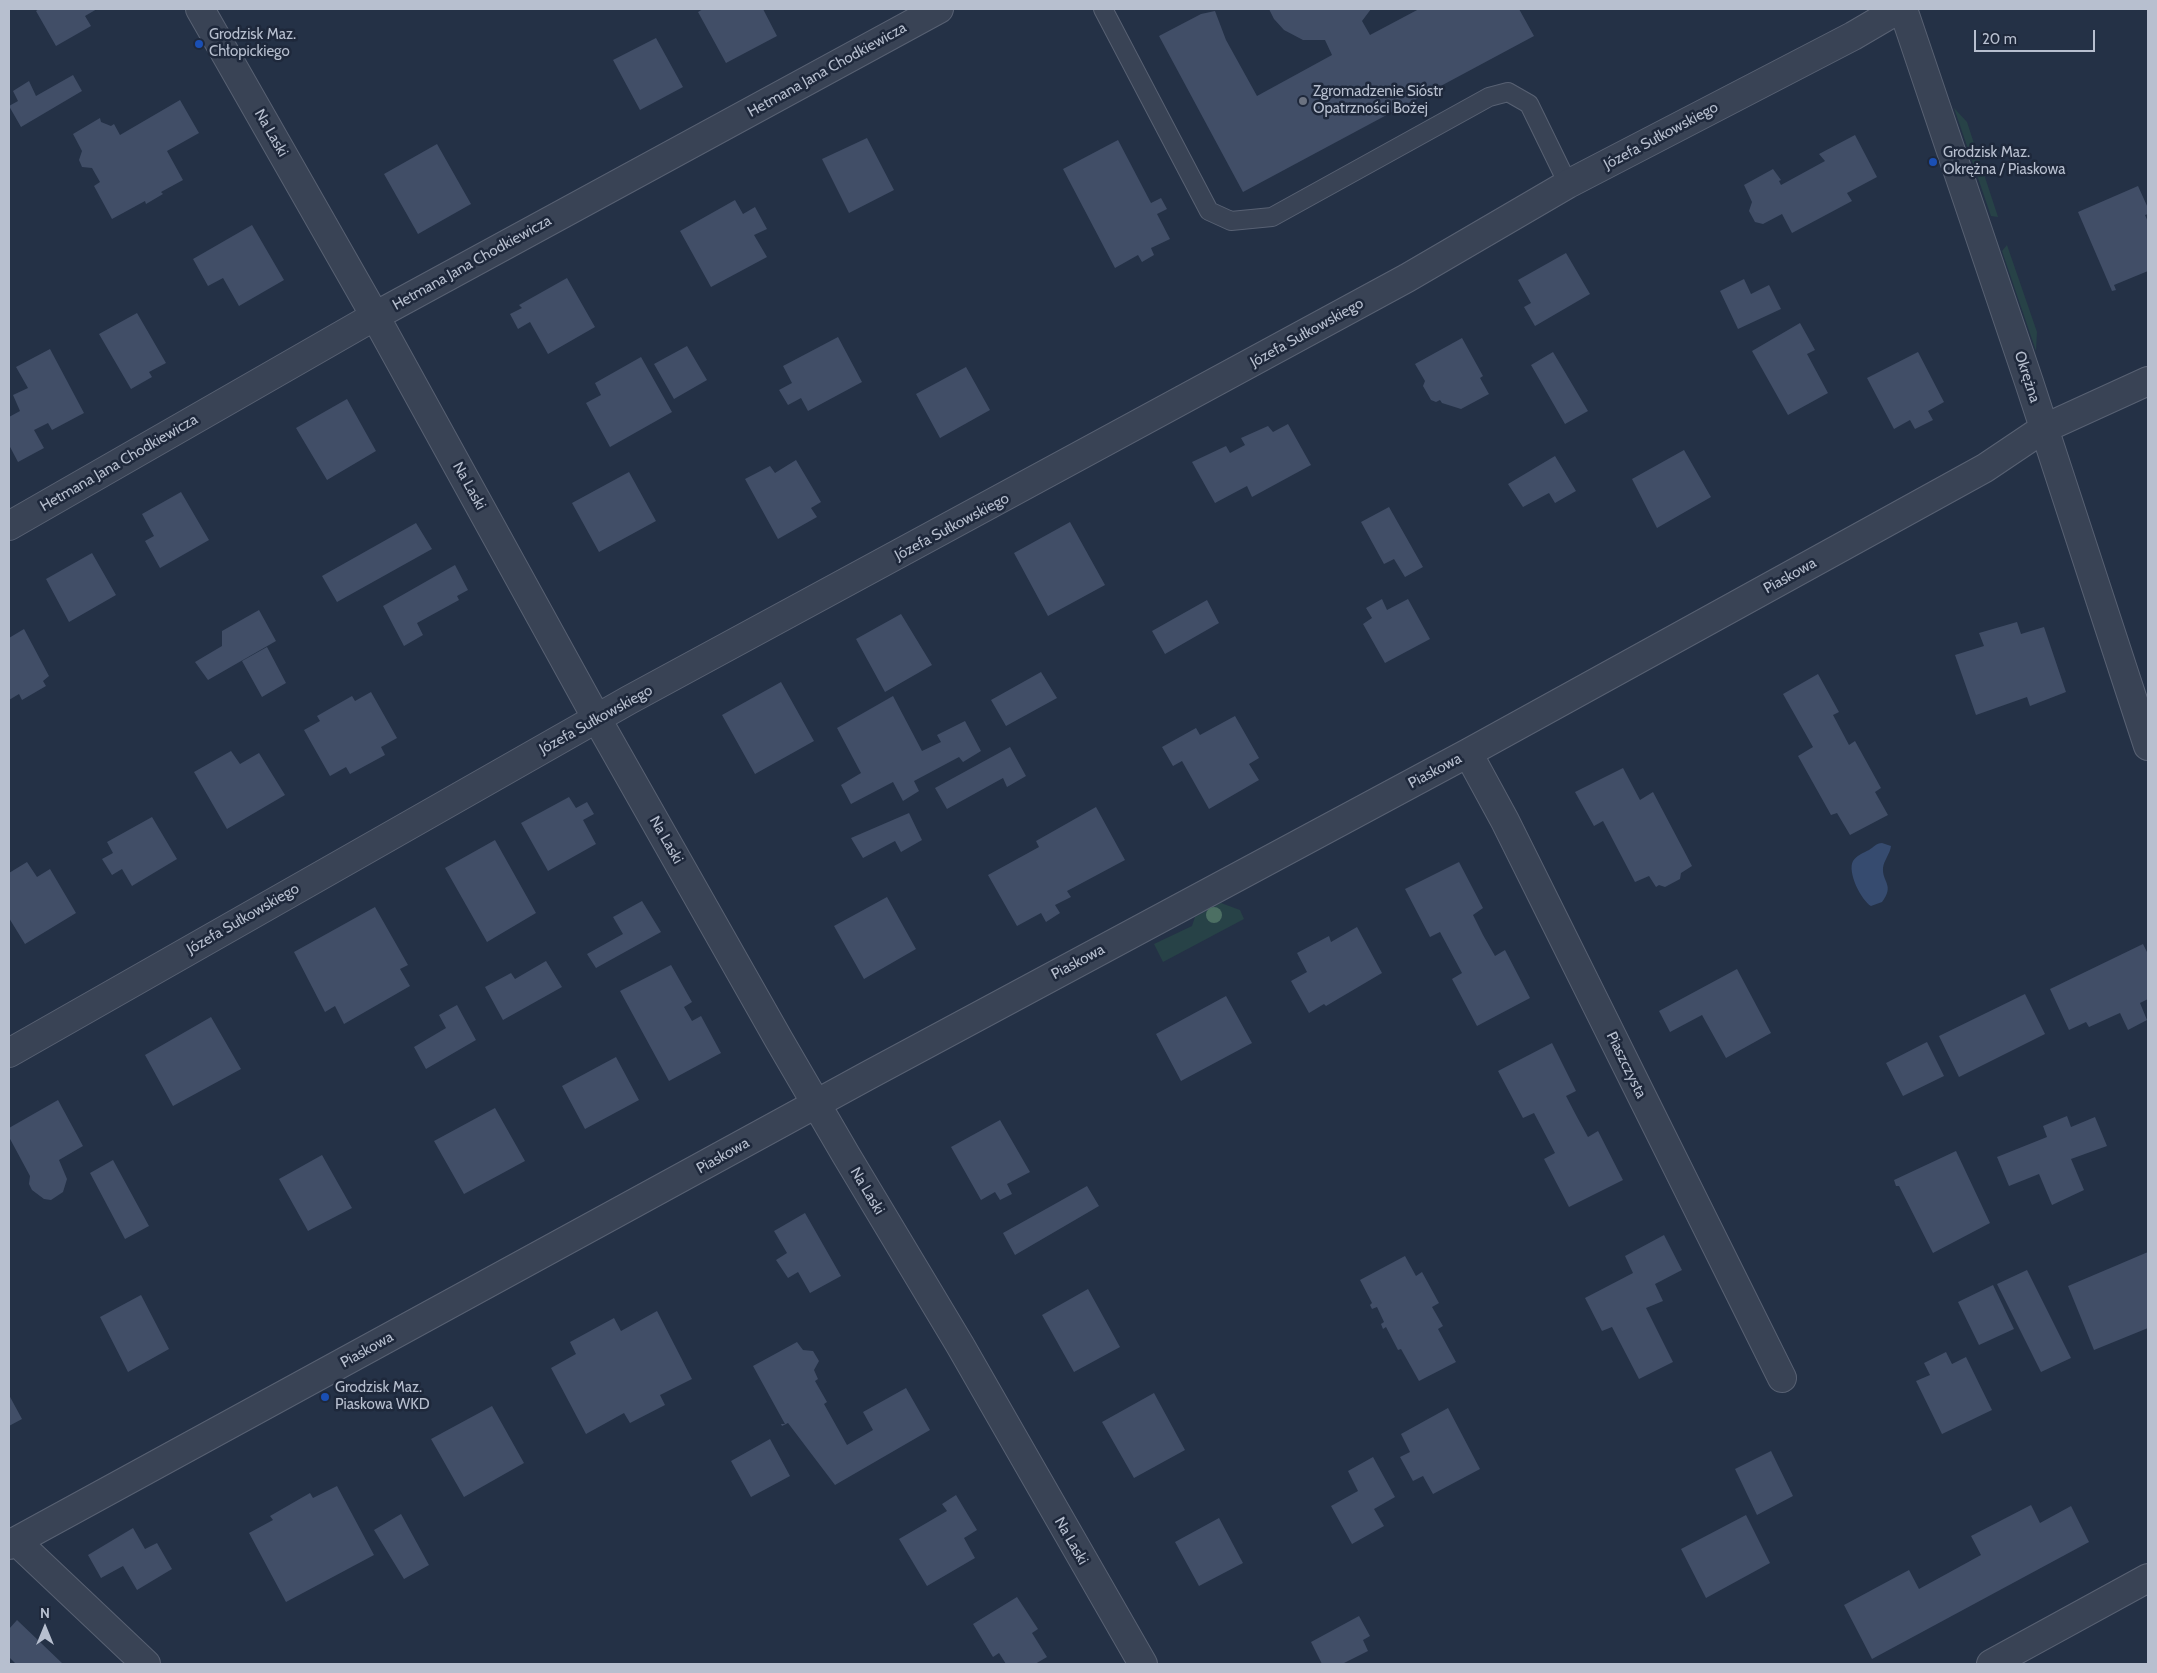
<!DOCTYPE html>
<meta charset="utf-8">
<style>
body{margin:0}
#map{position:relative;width:2157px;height:1673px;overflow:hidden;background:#243146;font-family:Cabin,sans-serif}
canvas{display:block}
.frame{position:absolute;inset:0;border:10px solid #b7bfcf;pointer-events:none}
.north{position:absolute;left:20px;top:1603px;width:50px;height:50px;-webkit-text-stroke:4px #1e283b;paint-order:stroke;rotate:0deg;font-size:14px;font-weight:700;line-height:20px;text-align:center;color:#b7bfcf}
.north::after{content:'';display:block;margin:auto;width:18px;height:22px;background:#b7bfcf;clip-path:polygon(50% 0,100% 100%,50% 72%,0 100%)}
.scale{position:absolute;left:1974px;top:30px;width:121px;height:22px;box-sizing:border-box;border:2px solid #b7bfcf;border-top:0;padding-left:6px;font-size:15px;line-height:18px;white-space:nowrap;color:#b7bfcf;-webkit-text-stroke:4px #1e283b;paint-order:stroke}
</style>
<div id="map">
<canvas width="2157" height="1673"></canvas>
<div class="frame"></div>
<div class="north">N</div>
<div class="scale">20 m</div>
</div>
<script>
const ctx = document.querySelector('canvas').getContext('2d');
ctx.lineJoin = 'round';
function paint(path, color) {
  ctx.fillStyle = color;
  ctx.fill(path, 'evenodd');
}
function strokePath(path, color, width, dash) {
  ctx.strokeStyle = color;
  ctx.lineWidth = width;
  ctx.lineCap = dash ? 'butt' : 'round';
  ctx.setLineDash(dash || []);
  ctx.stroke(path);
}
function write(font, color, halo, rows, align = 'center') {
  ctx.font = font + ' Cabin,sans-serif';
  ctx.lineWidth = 5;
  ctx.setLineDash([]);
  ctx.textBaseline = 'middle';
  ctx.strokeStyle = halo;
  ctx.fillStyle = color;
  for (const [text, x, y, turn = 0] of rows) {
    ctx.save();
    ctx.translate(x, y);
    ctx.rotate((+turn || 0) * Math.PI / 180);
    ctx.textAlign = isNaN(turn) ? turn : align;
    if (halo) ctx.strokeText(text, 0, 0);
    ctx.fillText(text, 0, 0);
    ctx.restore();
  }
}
const green = new Path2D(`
 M1954,108L1967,122L1998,217L1991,216Z
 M2007,245L2037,332L2036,351L2002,251Z
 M1221,903L1240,910L1244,919L1163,962L1154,944L1192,926L1195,917Z`);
const water = new Path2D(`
 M1882,843L1891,846C1890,854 1884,860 1883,868C1882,882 1895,885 1882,902L1871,906C1861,900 1847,872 1853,861C1857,855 1863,853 1869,850C1874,847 1876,843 1882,843Z`);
const building = new Path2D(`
 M39,9H97L85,16L91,26L56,46L36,11Z
 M703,9H763L777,36L726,63L698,12Z
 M1269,9H1371L1362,21L1370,35L1419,9H1519L1534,36L1243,192L1159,36L1201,14L1215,11L1226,40L1257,96L1332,55L1325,40H1303L1284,30L1274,19Z
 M656,38L683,87L640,110L613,60Z
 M73,75L82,91L21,127L9,106L18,101L13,91L29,81L36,96Z
 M180,100L199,133L167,151L183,180L161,192L163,194L146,204L145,201L112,219L94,186L100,182L92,168L82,167L79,160L82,151L73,134L100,118L101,122L111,126L114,124L120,135Z
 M1855,135L1877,177L1847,193L1852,201L1792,233L1782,214L1763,224L1755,222L1749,211L1752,202L1744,185L1773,169L1781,180L1779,181L1781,185L1825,161L1819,154Z
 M867,138L894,190L849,213L822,159Z
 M1118,140L1151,203L1161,198L1167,209L1157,214L1170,239L1151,248L1154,255L1142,262L1138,255L1115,268L1063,169Z
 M437,144L471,204L418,234L384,174Z
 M2138,186L2148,208V214L2145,215L2148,222V271L2114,285L2116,290L2112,291L2078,212Z
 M735,200L743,214L755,207L767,229L754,235L767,257L711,287L680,231Z
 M252,225L284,280L239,306L223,278L208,286L193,259Z
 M1566,253L1590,294L1535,326L1524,307L1531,303L1518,280Z
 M567,278L595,327L548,354L530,322L518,329L510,314L522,308L519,305Z
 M1744,279L1751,294L1769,285L1781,309L1738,329L1720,291Z
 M137,313L166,363L149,372L152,377L131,389L99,334Z
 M1800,323L1815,350L1807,354L1828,393L1788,415L1752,351Z
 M838,337L862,382L808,411L801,398L788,405L779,390L792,383L783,366Z
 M1462,338L1483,376L1480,378L1489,394L1461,409L1442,403L1440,400L1436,402L1431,400L1423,386L1425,381L1415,364Z
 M687,346L707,380L674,399L654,364Z
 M50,349L84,413L52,430L48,423L34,430L44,448L18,462L9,445V417L20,411L13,395L28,388L16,367Z
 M1553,352L1588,411L1565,424L1531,365Z
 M1918,352L1944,402L1928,411L1933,420L1915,429L1910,420L1894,429L1867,378Z
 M641,357L672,412L610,447L586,403L601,395L595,383Z
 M966,367L990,410L940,438L916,394Z
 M347,399L376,451L327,480L296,428Z
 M1288,424L1311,465L1252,497L1247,486L1215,503L1192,462L1226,446L1230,453L1245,445L1241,438L1268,426L1273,432Z
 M1684,450L1711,497L1657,528L1632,479Z
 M1555,456L1576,491L1555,503L1549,493L1523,507L1508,484Z
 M796,460L821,502L811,508L817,517L778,539L745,479L770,466L775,473Z
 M629,472L656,521L599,552L572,503Z
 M181,492L209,540L160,568L145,541L154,536L142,514Z
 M1389,507L1423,567L1405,577L1394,559L1384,564L1361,522Z
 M1070,522L1105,585L1048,616L1014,553Z
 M416,523L432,549L337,602L322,576Z
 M92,553L116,595L69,622L46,579Z
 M455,565L468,590L457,596L459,600L417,623L423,635L404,646L383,606Z
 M1382,599L1387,610L1408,599L1430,639L1385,663L1363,624L1372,618L1366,608Z
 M1207,600L1219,623L1165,654L1152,631Z
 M259,610L276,641L208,680L195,662L222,646V631Z
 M901,614L932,665L885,692L856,639Z
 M2017,622L2021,634L2044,627L2066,692L2030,706L2027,697L1976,715L1955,655L1984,646L1979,633Z
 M24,629L49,676L43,681L46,686L22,700L19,694L9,700V638Z
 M267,647L286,683L262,697L242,661Z
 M1041,672L1057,698L1006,726L991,700Z
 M1818,674L1839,712L1833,715L1849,745L1855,741L1881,788L1875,792L1888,815L1850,835L1837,813L1831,815L1798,756L1813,747L1783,694Z
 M781,682L814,741L755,774L722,715Z
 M371,692L397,738L381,747L385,755L350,774L346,767L330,776L304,730L320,721L317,716L352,696L355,701Z
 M893,696L922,751L941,742L937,735L965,721L981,751L963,762L959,757L914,781L919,791L903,801L893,782L851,804L841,785L861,773L837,728Z
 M1235,716L1259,758L1249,764L1259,780L1209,809L1182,761L1173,766L1162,747L1196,728L1200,735Z
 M1010,747L1026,776L1007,787L1003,778L947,809L935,788Z
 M231,751L240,764L259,753L285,795L227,829L194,772Z
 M1623,768L1640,800L1653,792L1692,866L1681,873L1680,879L1665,887L1659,885L1656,887L1649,876L1635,882L1603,821L1594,826L1575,792Z
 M569,797L576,808L587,802L594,814L583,820L596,844L548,871L521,823Z
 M1096,807L1125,860L1067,891L1071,897L1055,905L1060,913L1046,922L1041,913L1017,926L988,875L1039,847L1036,841Z
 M909,813L922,840L901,852L895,841L863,858L851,838Z
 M152,817L177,859L132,886L122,869L112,875L102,859L113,853L107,842Z
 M495,840L536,913L487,942L445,868Z
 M27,862L37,877L50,869L76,913L25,944L9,918V873Z
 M1459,862L1483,908L1473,915L1483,935L1495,956L1505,950L1530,998L1477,1026L1452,979L1462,973L1440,932L1430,937L1405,889Z
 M887,897L916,949L864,979L834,926Z
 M642,901L661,932L596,968L587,954L623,934L613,917Z
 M375,907L408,965L400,969L410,986L344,1024L335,1006L325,1012L294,952Z
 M1357,927L1382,973L1326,1006L1324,1004L1309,1013L1291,981L1307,972L1297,953L1329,936L1331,942Z
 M2143,944L2148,954V999L2140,1003L2147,1020L2128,1030L2120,1013L2089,1027L2086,1022L2069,1030L2050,989Z
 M546,961L562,987L503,1020L485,987L511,973L515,979Z
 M671,965L692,1002L684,1007L692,1021L701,1016L721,1053L669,1081L620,991Z
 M1737,969L1771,1033L1726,1058L1702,1015L1670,1032L1659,1011Z
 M2025,994L2045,1034L1959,1077L1939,1036Z
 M1226,996L1252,1043L1181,1081L1156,1034Z
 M457,1005L476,1040L426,1069L414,1047L446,1028L439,1015Z
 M211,1017L241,1069L173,1106L145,1055Z
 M1927,1042L1944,1076L1903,1096L1886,1063Z
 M1552,1043L1576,1091L1566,1096L1577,1117L1588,1137L1598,1131L1623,1180L1569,1207L1544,1159L1555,1153L1534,1113L1523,1118L1498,1071Z
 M616,1057L639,1100L585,1129L562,1086Z
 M58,1100L83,1146L59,1160L67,1179L63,1192L51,1200L44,1199L32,1190L29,1184L30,1176L9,1137V1128Z
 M495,1108L525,1161L464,1194L434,1141Z
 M2067,1116L2071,1127L2095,1117L2107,1146L2071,1159L2084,1190L2052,1205L2039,1174L2009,1186L1997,1157L2047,1137L2043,1126Z
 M1000,1120L1030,1172L1007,1184L1012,1194L1000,1200L995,1192L981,1200L951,1147Z
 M1956,1151L1990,1223L1933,1253L1899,1186H1896L1894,1180Z
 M322,1155L352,1208L308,1231L279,1179Z
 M113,1160L149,1226L125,1239L90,1173Z
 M1087,1186L1099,1206L1015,1255L1003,1233Z
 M805,1213L841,1276L810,1293L798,1272L788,1278L776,1260L787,1253L774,1231Z
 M1664,1235L1682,1270L1655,1284L1663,1301L1646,1308L1673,1362L1639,1379L1612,1327L1602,1331L1585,1298L1633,1273L1625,1256Z
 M2148,1252V1328L2094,1350L2068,1286Z
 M1405,1256L1416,1276L1422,1272L1439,1303L1432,1307L1443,1326L1438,1329L1456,1362L1419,1381L1401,1349L1398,1350L1386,1327L1383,1329L1381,1324L1384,1322L1377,1307L1372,1309L1370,1305L1372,1303L1360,1280Z
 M2027,1270L2071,1358L2041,1372L1997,1284Z
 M1993,1285L2014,1329L1979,1345L1958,1302Z
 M1088,1289L1120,1347L1074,1372L1042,1315Z
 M141,1295L169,1349L128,1372L100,1317Z
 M657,1311L692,1379L660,1395L665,1405L630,1423L624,1413L586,1434L551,1368L576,1354L570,1342L614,1318L621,1331Z
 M797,1342L803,1350L813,1351L819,1361L814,1370L818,1379L815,1381L827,1402L824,1404L847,1445L873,1430L863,1412L906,1388L930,1430L835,1485L788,1423L782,1426L781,1424H785L753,1366Z
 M1946,1352L1952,1364L1966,1357L1992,1410L1942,1434L1916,1381L1930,1375L1924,1363Z
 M1154,1393L1185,1450L1134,1478L1102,1422Z
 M9,1395L22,1419L9,1426Z
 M492,1406L524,1463L464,1497L431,1439Z
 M1448,1408L1480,1469L1433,1494L1423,1476L1413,1481L1400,1457L1410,1452L1401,1434Z
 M770,1439L790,1476L751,1497L731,1461Z
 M1771,1451L1793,1496L1757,1515L1735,1469Z
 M1373,1457L1395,1497L1374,1509L1384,1526L1352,1544L1331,1506L1358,1491L1348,1471Z
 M337,1486L374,1555L286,1602L249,1533L273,1520L270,1516L310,1493L313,1498Z
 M956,1495L977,1530L964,1538L975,1558L927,1586L899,1539L947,1511L942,1504Z
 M2031,1505L2040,1523L2071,1506L2089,1542L1872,1659L1844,1605L1909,1570L1919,1589L1981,1555L1971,1536Z
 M401,1514L429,1565L404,1579L374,1530Z
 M1746,1515L1770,1563L1706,1598L1681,1549Z
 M1219,1518L1243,1563L1199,1586L1175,1542Z
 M133,1528L145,1549L157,1543L172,1569L137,1590L123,1566L101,1578L88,1555Z
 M1017,1597L1038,1629L1032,1633L1047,1657L1035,1664H1006L999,1653L993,1657L973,1624Z
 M1359,1616L1370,1636L1363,1640L1368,1651L1342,1664H1322L1311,1642Z
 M17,1620L63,1664H16L9,1657V1629Z`);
const service = new Path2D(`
 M1103,9L1209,211L1231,221L1272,217L1489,97L1508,92L1529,104L1568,184`);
const minor = new Path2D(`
 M200,9L375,316L597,719L779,1040L846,1155L960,1345L1143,1664
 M1903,9L2029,382L2148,746
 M9,526L375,316L939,9
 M1468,753L1505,821L1782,1378
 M9,1053L629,700L1407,278L1568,184L1853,36L1899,9
 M16,1541L146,1664
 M9,1545L867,1076L1468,753L1985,468L2043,429L2148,381
 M1991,1664L2148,1578`);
const trees = [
 [1214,915]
];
const markers = [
 [199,44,5,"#1a4fb4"],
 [1303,101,5,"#6b7280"],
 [1933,162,5,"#1a4fb4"],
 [325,1397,5,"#1a4fb4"]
];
const poiNames = [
 ["Grodzisk Maz.",209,35],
 ["Chłopickiego",209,52],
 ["Zgromadzenie Sióstr",1313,92],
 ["Opatrzności Bożej",1313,109],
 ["Grodzisk Maz.",1943,153],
 ["Okrężna / Piaskowa",1943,170],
 ["Grodzisk Maz.",335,1388],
 ["Piaskowa WKD",335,1405]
];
const streetNames = [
 ["Hetmana Jana Chodkiewicza",827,70,-29],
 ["Na Laski",271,133,60],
 ["Józefa Sułkowskiego",1661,136,-28],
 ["Hetmana Jana Chodkiewicza",472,263,-29],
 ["Józefa Sułkowskiego",1307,333,-29],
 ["Okrężna",2027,377,72],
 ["Hetmana Jana Chodkiewicza",119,463,-30],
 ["Na Laski",469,486,61],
 ["Józefa Sułkowskiego",952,527,-28],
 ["Piaskowa",1790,576,-29],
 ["Józefa Sułkowskiego",596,720,-29],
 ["Piaskowa",1435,771,-28],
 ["Na Laski",666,840,60],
 ["Józefa Sułkowskiego",243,919,-30],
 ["Piaskowa",1078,962,-28],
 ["Piaszczysta",1626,1065,64],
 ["Piaskowa",723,1156,-29],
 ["Na Laski",867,1191,59],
 ["Piaskowa",367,1350,-29],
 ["Na Laski",1071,1541,60]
];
paint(green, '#274247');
paint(water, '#364b6f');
paint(building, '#414e67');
strokePath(service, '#586173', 20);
strokePath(minor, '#586173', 30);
strokePath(service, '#394355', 18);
strokePath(minor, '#394355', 28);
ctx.fillStyle = '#4c6f63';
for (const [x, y] of trees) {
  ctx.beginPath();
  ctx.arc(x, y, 8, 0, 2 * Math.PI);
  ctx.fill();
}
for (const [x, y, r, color] of markers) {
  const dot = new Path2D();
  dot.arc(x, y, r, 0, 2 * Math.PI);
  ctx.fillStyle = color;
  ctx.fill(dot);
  strokePath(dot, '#1e283b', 2);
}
write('15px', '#b7bfcf', '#1e283b', poiNames, 'left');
write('15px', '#b7bfcf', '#1e283b', streetNames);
</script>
